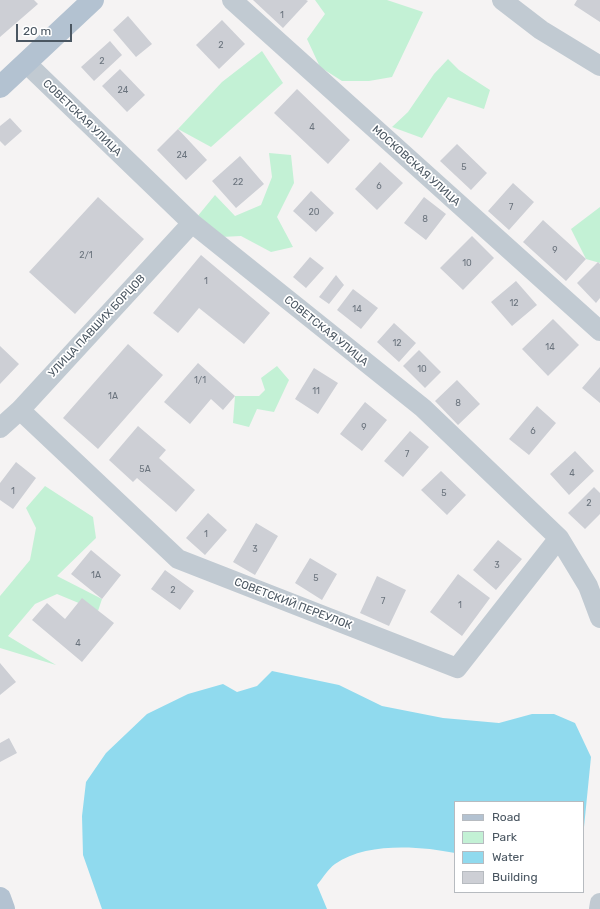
<!DOCTYPE html>
<meta charset="utf-8">
<style>
body{margin:0}
#map{position:relative;width:600px;height:909px;overflow:hidden;background:#f5f3f3;font-family:Rubik,sans-serif}
canvas{display:block}
.legend{position:absolute;left:454px;top:801px;width:130px;height:92px;box-sizing:border-box;background:#fff;border:1px solid #b7bbc0;margin:0;padding:5px 7px;list-style:none;font-size:12px;color:#4a5661}
.legend li{display:flex;align-items:center;gap:8px;height:20px}
.legend b{width:20px;border:1px solid #b7bbc0}
.scale{position:absolute;left:16px;top:24px;width:56px;height:18px;box-sizing:border-box;border:2px solid #4a5661;border-top:0;padding-left:5px;font-size:12px;line-height:14px;white-space:nowrap;color:#4a5661;-webkit-text-stroke:3px #fff;paint-order:stroke}
</style>
<div id="map">
<canvas width="600" height="909"></canvas>
<ul class="legend">
<li><b style="height:5px;background:#b3c2d1"></b>Road</li>
<li><b style="height:11px;background:#c3f1d5"></b>Park</li>
<li><b style="height:11px;background:#90daee"></b>Water</li>
<li><b style="height:11px;background:#cdcfd5"></b>Building</li>
</ul>
<div class="scale">20 m</div>
</div>
<script>
const ctx = document.querySelector('canvas').getContext('2d');
ctx.lineJoin = 'round';
function paint(path, color) {
  ctx.fillStyle = color;
  ctx.fill(path, 'evenodd');
}
function strokePath(path, color, width, dash) {
  ctx.strokeStyle = color;
  ctx.lineWidth = width;
  ctx.lineCap = dash ? 'butt' : 'round';
  ctx.setLineDash(dash || []);
  ctx.stroke(path);
}
function write(font, color, halo, rows, align = 'center') {
  ctx.font = font + ' Rubik,sans-serif';
  ctx.lineWidth = 3.5;
  ctx.setLineDash([]);
  ctx.textBaseline = 'middle';
  ctx.strokeStyle = halo;
  ctx.fillStyle = color;
  for (const [text, x, y, turn = 0] of rows) {
    ctx.save();
    ctx.translate(x, y);
    ctx.rotate((+turn || 0) * Math.PI / 180);
    ctx.textAlign = isNaN(turn) ? turn : align;
    if (halo) ctx.strokeText(text, 0, 0);
    ctx.fillText(text, 0, 0);
    ctx.restore();
  }
}
const green = new Path2D(`
 M315,0H387L423,12L392,77L369,81H342L320,67L307,39L325,14Z
 M262,51L283,83L211,147L178,129L222,82Z
 M448,59L459,70L490,90L484,109L448,97L422,138L392,127L408,112L434,74Z
 M269,153L291,155L294,183L277,217L293,247L271,252L241,236L221,237L192,223L215,195L235,216L261,205L272,177Z
 M600,207V263L586,259L571,229Z
 M277,366L289,380L274,412L257,409L249,427L233,423L235,396H259L265,390L261,378Z
 M45,486L93,517L96,538L57,576L102,599L98,611L57,594L35,604L8,636L56,665L0,648V596L30,560L36,528L26,508Z`);
const water = new Path2D(`
 M272,671L339,685L382,706L443,718L499,723L532,714H554L575,723L591,757L583,837V802H455V853C420,846 366,842 335,864C328,869 323,878 317,885L327,909H102L83,855L82,816L86,782L106,753L147,714L188,694L223,684L237,692L257,686Z`);
const building = new Path2D(`
 M0,0H34L38,4L0,37Z
 M253,0H306L308,1L283,28Z
 M577,0H600V22L574,5Z
 M128,16L152,44L136,57L113,30Z
 M222,20L245,44L219,69L196,45Z
 M110,41L122,55L94,81L81,67Z
 M120,69L145,95L127,112L102,86Z
 M297,89L350,140L328,164L274,113Z
 M10,118L22,131L5,146L0,141V126Z
 M178,129L207,160L186,180L157,150Z
 M457,144L487,173L471,190L440,161Z
 M240,156L264,184L236,208L212,181Z
 M380,162L403,183L377,210L355,189Z
 M513,183L534,202L509,230L488,211Z
 M311,191L334,213L316,232L293,211Z
 M98,197L144,239L75,314L29,272Z
 M424,197L446,214L426,240L404,223Z
 M543,220L586,259L566,281L523,242Z
 M472,236L494,258L463,290L440,268Z
 M201,255L270,313L244,344L199,308L178,333L153,313Z
 M310,257L324,268L306,288L293,277Z
 M598,262L600,264V298L596,303L577,283Z
 M336,275L344,285L329,304L319,297Z
 M516,281L537,305L512,326L491,302Z
 M353,289L378,308L361,329L337,310Z
 M553,319L579,345L548,376L522,349Z
 M394,323L416,343L399,362L377,342Z
 M128,344L163,375L98,449L63,418Z
 M0,346L19,364L0,384Z
 M419,350L441,372L425,388L403,366Z
 M198,363L235,396L223,410L211,399L190,424L164,402Z
 M600,367V403L582,388Z
 M314,368L338,383L318,414L295,399Z
 M457,380L480,404L458,425L435,401Z
 M365,402L387,420L362,451L340,434Z
 M537,406L556,423L529,455L509,439Z
 M138,426L166,450L159,458L195,490L176,512L137,478L133,482L109,460Z
 M410,431L429,447L403,477L384,461Z
 M575,451L594,471L569,495L550,474Z
 M16,462L36,478L13,509L0,500V483Z
 M441,471L466,495L447,515L421,490Z
 M594,487L600,493V514L585,529L568,513Z
 M208,513L227,530L205,555L186,538Z
 M256,523L278,536L255,575L233,562Z
 M498,540L522,559L496,590L473,570Z
 M91,550L121,575L102,599L71,574Z
 M310,558L337,574L322,600L295,583Z
 M165,570L194,591L180,610L151,589Z
 M458,574L490,598L462,636L430,612Z
 M377,576L406,590L389,626L360,613Z
 M82,598L114,623L82,662L32,620L47,603L65,619Z
 M0,663L16,682L0,695Z
 M9,738L17,753L0,762V743Z`);
const street = new Path2D(`
 M232,0L600,331
 M502,0L541,30L600,66
 M26,63L192,223L423,408L559,538L588,586L600,618
 M20,410L178,559L457,668L559,538
 M0,428L20,410L192,223
 M599,909L600,903`);
const primary = new Path2D(`
 M0,87L93,0
 M0,898L4,909`);
const numberNames = [
 ["1",282,15],
 ["2",221,45],
 ["2",102,61],
 ["24",123,90],
 ["4",312,127],
 ["24",182,155],
 ["5",464,167],
 ["22",238,182],
 ["6",379,186],
 ["7",511,207],
 ["20",314,212],
 ["8",425,219],
 ["9",555,250],
 ["2/1",86,255],
 ["10",467,263],
 ["1",206,281],
 ["12",514,303],
 ["14",357,309],
 ["12",397,343],
 ["14",550,347],
 ["10",422,369],
 ["1/1",200,380],
 ["11",316,391],
 ["1А",113,396],
 ["8",458,403],
 ["9",364,427],
 ["6",533,431],
 ["7",407,454],
 ["5А",145,469],
 ["4",572,473],
 ["1",13,491],
 ["5",444,493],
 ["2",589,503],
 ["1",206,534],
 ["3",255,549],
 ["3",497,565],
 ["1А",96,575],
 ["5",316,578],
 ["2",173,590],
 ["7",383,601],
 ["1",460,605],
 ["4",78,643]
];
const streetNames = [
 ["СОВЕТСКАЯ УЛИЦА",82,118,44],
 ["МОСКОВСКАЯ УЛИЦА",416,166,42],
 ["УЛИЦА ПАВШИХ БОРЦОВ",97,326,-47],
 ["СОВЕТСКАЯ УЛИЦА",326,331,39],
 ["СОВЕТСКИЙ ПЕРЕУЛОК",293,604,21]
];
paint(green, '#c3f1d5');
paint(water, '#90daee');
paint(building, '#cdcfd5');
strokePath(street, '#c1cad2', 20);
strokePath(primary, '#b3c2d1', 22);
write('9px', '#6b747e', null, numberNames);
write('11px', '#4a5661', '#fff', streetNames);
</script>
